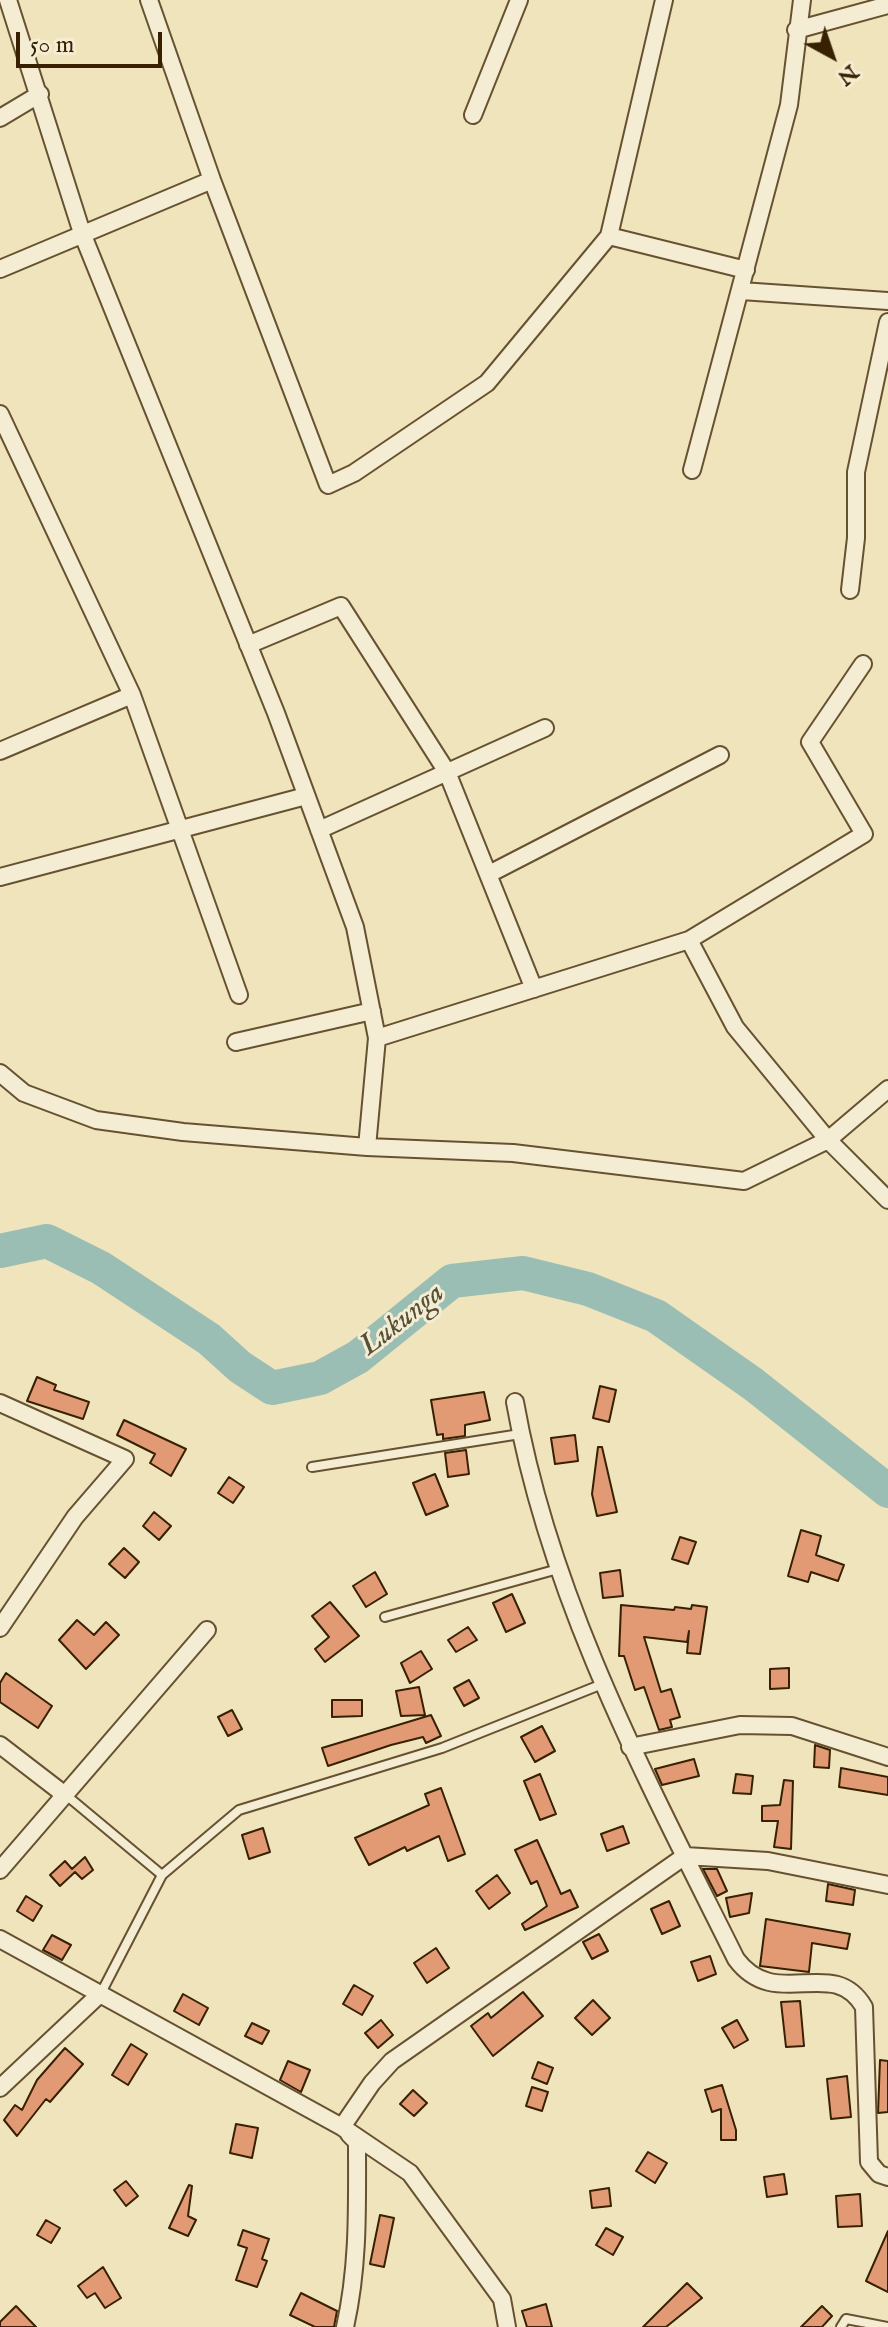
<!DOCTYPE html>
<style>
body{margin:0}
#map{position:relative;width:888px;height:2327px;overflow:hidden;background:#f0e4bc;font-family:"IM FELL English",serif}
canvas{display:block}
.north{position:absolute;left:792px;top:16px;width:80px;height:80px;-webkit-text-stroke:6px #f5edd3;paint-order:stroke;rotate:140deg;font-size:22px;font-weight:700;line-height:32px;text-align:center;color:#382101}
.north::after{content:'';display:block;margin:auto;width:28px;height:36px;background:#382101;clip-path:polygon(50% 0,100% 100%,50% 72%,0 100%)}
.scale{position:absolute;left:16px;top:32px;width:146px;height:36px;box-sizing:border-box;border:4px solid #382101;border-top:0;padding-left:10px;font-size:24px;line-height:28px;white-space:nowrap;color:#382101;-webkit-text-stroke:6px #f5edd3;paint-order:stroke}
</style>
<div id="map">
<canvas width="888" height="2327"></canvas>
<div class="north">N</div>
<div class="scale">50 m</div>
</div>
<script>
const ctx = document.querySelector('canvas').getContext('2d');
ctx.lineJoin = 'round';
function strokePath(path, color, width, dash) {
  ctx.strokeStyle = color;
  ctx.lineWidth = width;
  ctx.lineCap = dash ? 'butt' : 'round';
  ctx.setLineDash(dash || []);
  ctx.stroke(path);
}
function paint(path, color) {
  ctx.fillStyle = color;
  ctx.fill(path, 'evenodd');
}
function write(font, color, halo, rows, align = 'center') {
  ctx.font = font + ' "IM FELL English",serif';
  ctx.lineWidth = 6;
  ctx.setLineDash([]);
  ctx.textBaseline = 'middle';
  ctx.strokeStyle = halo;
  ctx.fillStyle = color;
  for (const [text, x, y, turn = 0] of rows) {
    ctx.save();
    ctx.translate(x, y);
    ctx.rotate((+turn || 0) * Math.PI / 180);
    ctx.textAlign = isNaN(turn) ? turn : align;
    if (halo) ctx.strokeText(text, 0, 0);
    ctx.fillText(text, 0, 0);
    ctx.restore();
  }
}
const river = new Path2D(`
 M0,1251L47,1241L101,1268L209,1339L240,1367L272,1388L320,1378L358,1357L452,1281L523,1273L588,1289L656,1316L753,1384L888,1491`);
const building = new Path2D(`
 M37,1377L56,1385L54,1390L89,1402L83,1419L27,1401Z
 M600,1386L616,1390L609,1422L593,1418Z
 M484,1392L490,1420L465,1425V1436L443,1439V1434L437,1435L431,1400Z
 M124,1420L186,1449L171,1476L150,1463L155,1454L117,1435Z
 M575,1435L578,1461L555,1464L551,1438Z
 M598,1447H602L617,1512L597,1516L592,1494Z
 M466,1450L469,1474L448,1477L445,1453Z
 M435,1474L448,1506L426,1515L413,1483Z
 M229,1477L244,1487L233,1503L218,1493Z
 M154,1512L171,1526L159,1540L143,1526Z
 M801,1530L821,1536L816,1555L844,1565L838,1581L811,1572L808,1582L788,1576Z
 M680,1537L696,1542L688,1564L672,1559Z
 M124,1548L139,1562L125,1578L109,1564Z
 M620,1570L623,1596L603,1598L600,1573Z
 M375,1572L387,1594L366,1607L353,1586Z
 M512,1594L525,1623L506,1632L493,1603Z
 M330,1602L359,1636L325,1662L315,1649L329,1637L312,1616Z
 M621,1605L674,1610L675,1607L691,1609L692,1605L707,1607L700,1654L687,1653L689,1631L687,1642L644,1637L661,1692L671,1689L680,1717L670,1720L672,1727L659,1730L644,1687L635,1690L624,1656H619Z
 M77,1620L94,1635L106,1622L119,1635L86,1669L59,1640Z
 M468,1627L477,1640L456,1652L448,1640Z
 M421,1651L432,1669L410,1683L401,1663Z
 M789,1668V1688L770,1689V1669Z
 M6,1673L52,1706L38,1728L0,1702V1683Z
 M469,1680L479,1698L464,1706L454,1688Z
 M419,1687L425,1715L401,1716L396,1691Z
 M332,1700H362V1716L332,1717Z
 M232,1710L242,1729L228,1736L218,1717Z
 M431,1715L441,1736L426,1743L423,1737L391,1745L328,1766L322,1748Z
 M542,1726L555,1751L535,1762L521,1737Z
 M815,1745L830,1750L829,1768L814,1767Z
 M694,1759L699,1776L662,1785L655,1769Z
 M841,1768L888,1777V1795L839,1787Z
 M540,1774L556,1814L540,1820L524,1781Z
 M736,1774L753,1776L751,1794L733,1793Z
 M784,1780L793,1781L791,1849L774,1847L778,1821H762V1806L780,1805Z
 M441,1788L465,1854L448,1861L439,1836L407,1851L405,1847L369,1865L355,1838L429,1805L425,1794Z
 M623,1826L629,1843L607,1851L601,1834Z
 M263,1828L270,1852L249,1859L242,1835Z
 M537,1840L561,1894L570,1890L578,1907L525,1930L522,1924L547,1906L537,1881L531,1884L515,1850Z
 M85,1857L93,1870L82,1879L75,1872L60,1886L50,1875L65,1861L72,1869Z
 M703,1869H717L727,1891L717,1896Z
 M497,1875L510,1893L489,1909L476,1891Z
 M828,1884L855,1890L853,1905L826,1901Z
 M752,1893L749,1913L730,1917L726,1898Z
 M26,1896L42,1906L33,1921L17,1911Z
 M669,1901L680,1926L662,1934L651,1909Z
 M766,1919L850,1934L847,1949L812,1943L809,1972L760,1966Z
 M599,1934L608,1951L592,1959L583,1942Z
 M52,1935L71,1945L62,1960L43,1950Z
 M436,1948L449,1968L427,1983L414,1963Z
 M710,1956L716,1974L698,1981L691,1962Z
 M354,1985L373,1996L362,2015L343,2004Z
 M523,1992L543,2016L493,2056L471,2026L488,2013L491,2018Z
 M183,1994L208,2008L199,2025L174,2011Z
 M593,2000L610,2018L592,2035L575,2018Z
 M800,2001L804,2046L786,2047L781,2002Z
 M381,2020L393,2035L378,2048L365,2033Z
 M737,2020L748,2040L734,2048L722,2028Z
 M252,2023L269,2031L262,2044L245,2036Z
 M131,2044L147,2054L128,2085L112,2075Z
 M65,2048L83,2064L50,2102L46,2099L17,2136L4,2120L15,2105L22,2110L37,2080Z
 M880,2060L888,2061V2112L878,2113Z
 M288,2061L310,2070L301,2092L280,2080Z
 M538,2062L553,2068L547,2084L532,2078Z
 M847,2076L851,2117L831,2119L827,2079Z
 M722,2085L736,2130V2140H721V2109L712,2112L705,2090Z
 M532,2087L548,2092L542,2111L526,2106Z
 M413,2090L427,2103L414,2116L400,2104Z
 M236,2124L258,2128L252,2158L230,2153Z
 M648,2152L667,2163L655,2183L636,2171Z
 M784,2174L787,2194L767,2197L764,2177Z
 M126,2181L138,2196L126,2206L114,2190Z
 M189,2185L192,2186L188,2216L196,2220L188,2236L169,2228Z
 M609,2188L611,2206L592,2208L590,2191Z
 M860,2194L862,2226L838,2227L836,2196Z
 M380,2215L394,2218L384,2267L370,2264Z
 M46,2220L60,2228L51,2243L37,2235Z
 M606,2228L623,2237L613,2255L596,2245Z
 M243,2230L269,2239L262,2259L267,2261L257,2287L236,2280L247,2248L238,2245Z
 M888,2231V2292L866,2281Z
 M103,2267L121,2298L105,2308L95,2293L87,2298L78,2286Z
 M687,2283L702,2298L666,2327H643Z
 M301,2293L337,2311L334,2327H315L290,2315Z
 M546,2304L552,2327H527L522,2311Z
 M16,2306L36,2327H0V2322Z
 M822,2306L832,2316L822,2327H801Z`);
const lane = new Path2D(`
 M312,1467L520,1434
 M385,1617L558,1569
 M66,1795L162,1875
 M101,1993L162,1875L239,1810L442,1748L605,1683
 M841,2327L846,2319L888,2327`);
const street = new Path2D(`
 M8,0L82,233L276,713L355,927L377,1038L367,1147
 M149,0L212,180L328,485L354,473L487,383L609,236L746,270
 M796,30L888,5
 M473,115L519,0
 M0,118L40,94
 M609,236L664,0
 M0,269L212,180
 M741,291L888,301
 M0,414L132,695L239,995
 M692,470L789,105L802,0
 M850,590L856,538V472L888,322
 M248,645L341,606L447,772L534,989
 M0,751L132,695
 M319,830L545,728
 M489,874L720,755
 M0,877L306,796
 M689,940L735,1027L828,1140L888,1200
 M377,1038L689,940L864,834L810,742L863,664
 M236,1042L372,1011
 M0,1073L24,1093L96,1120L183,1132L367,1147L513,1153L744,1181L828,1140L888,1089
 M515,1402C550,1600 647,1780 736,1959C776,2013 833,1954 864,2007L869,2162L879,2174L888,2177
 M0,1403L125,1459L75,1517L0,1628
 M0,1745L65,1795
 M630,1747L740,1725L792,1726L888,1757
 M0,1870L207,1630
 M0,1939L342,2127L410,2173L502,2299L507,2327
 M0,2088L101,1993
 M342,2127L372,2083L392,2061L685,1856L768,1861L888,1885
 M345,2327C359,2265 357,2205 357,2142L349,2134`);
const waterNames = [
 ["Lukunga",403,1321,-38]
];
strokePath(river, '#9abeb3', 34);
paint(building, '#e29a75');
strokePath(building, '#382101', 2);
strokePath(lane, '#665230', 12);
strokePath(street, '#665230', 20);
strokePath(lane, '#f5edd3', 8);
strokePath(street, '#f5edd3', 16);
write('italic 30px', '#555036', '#f5edd3', waterNames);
</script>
